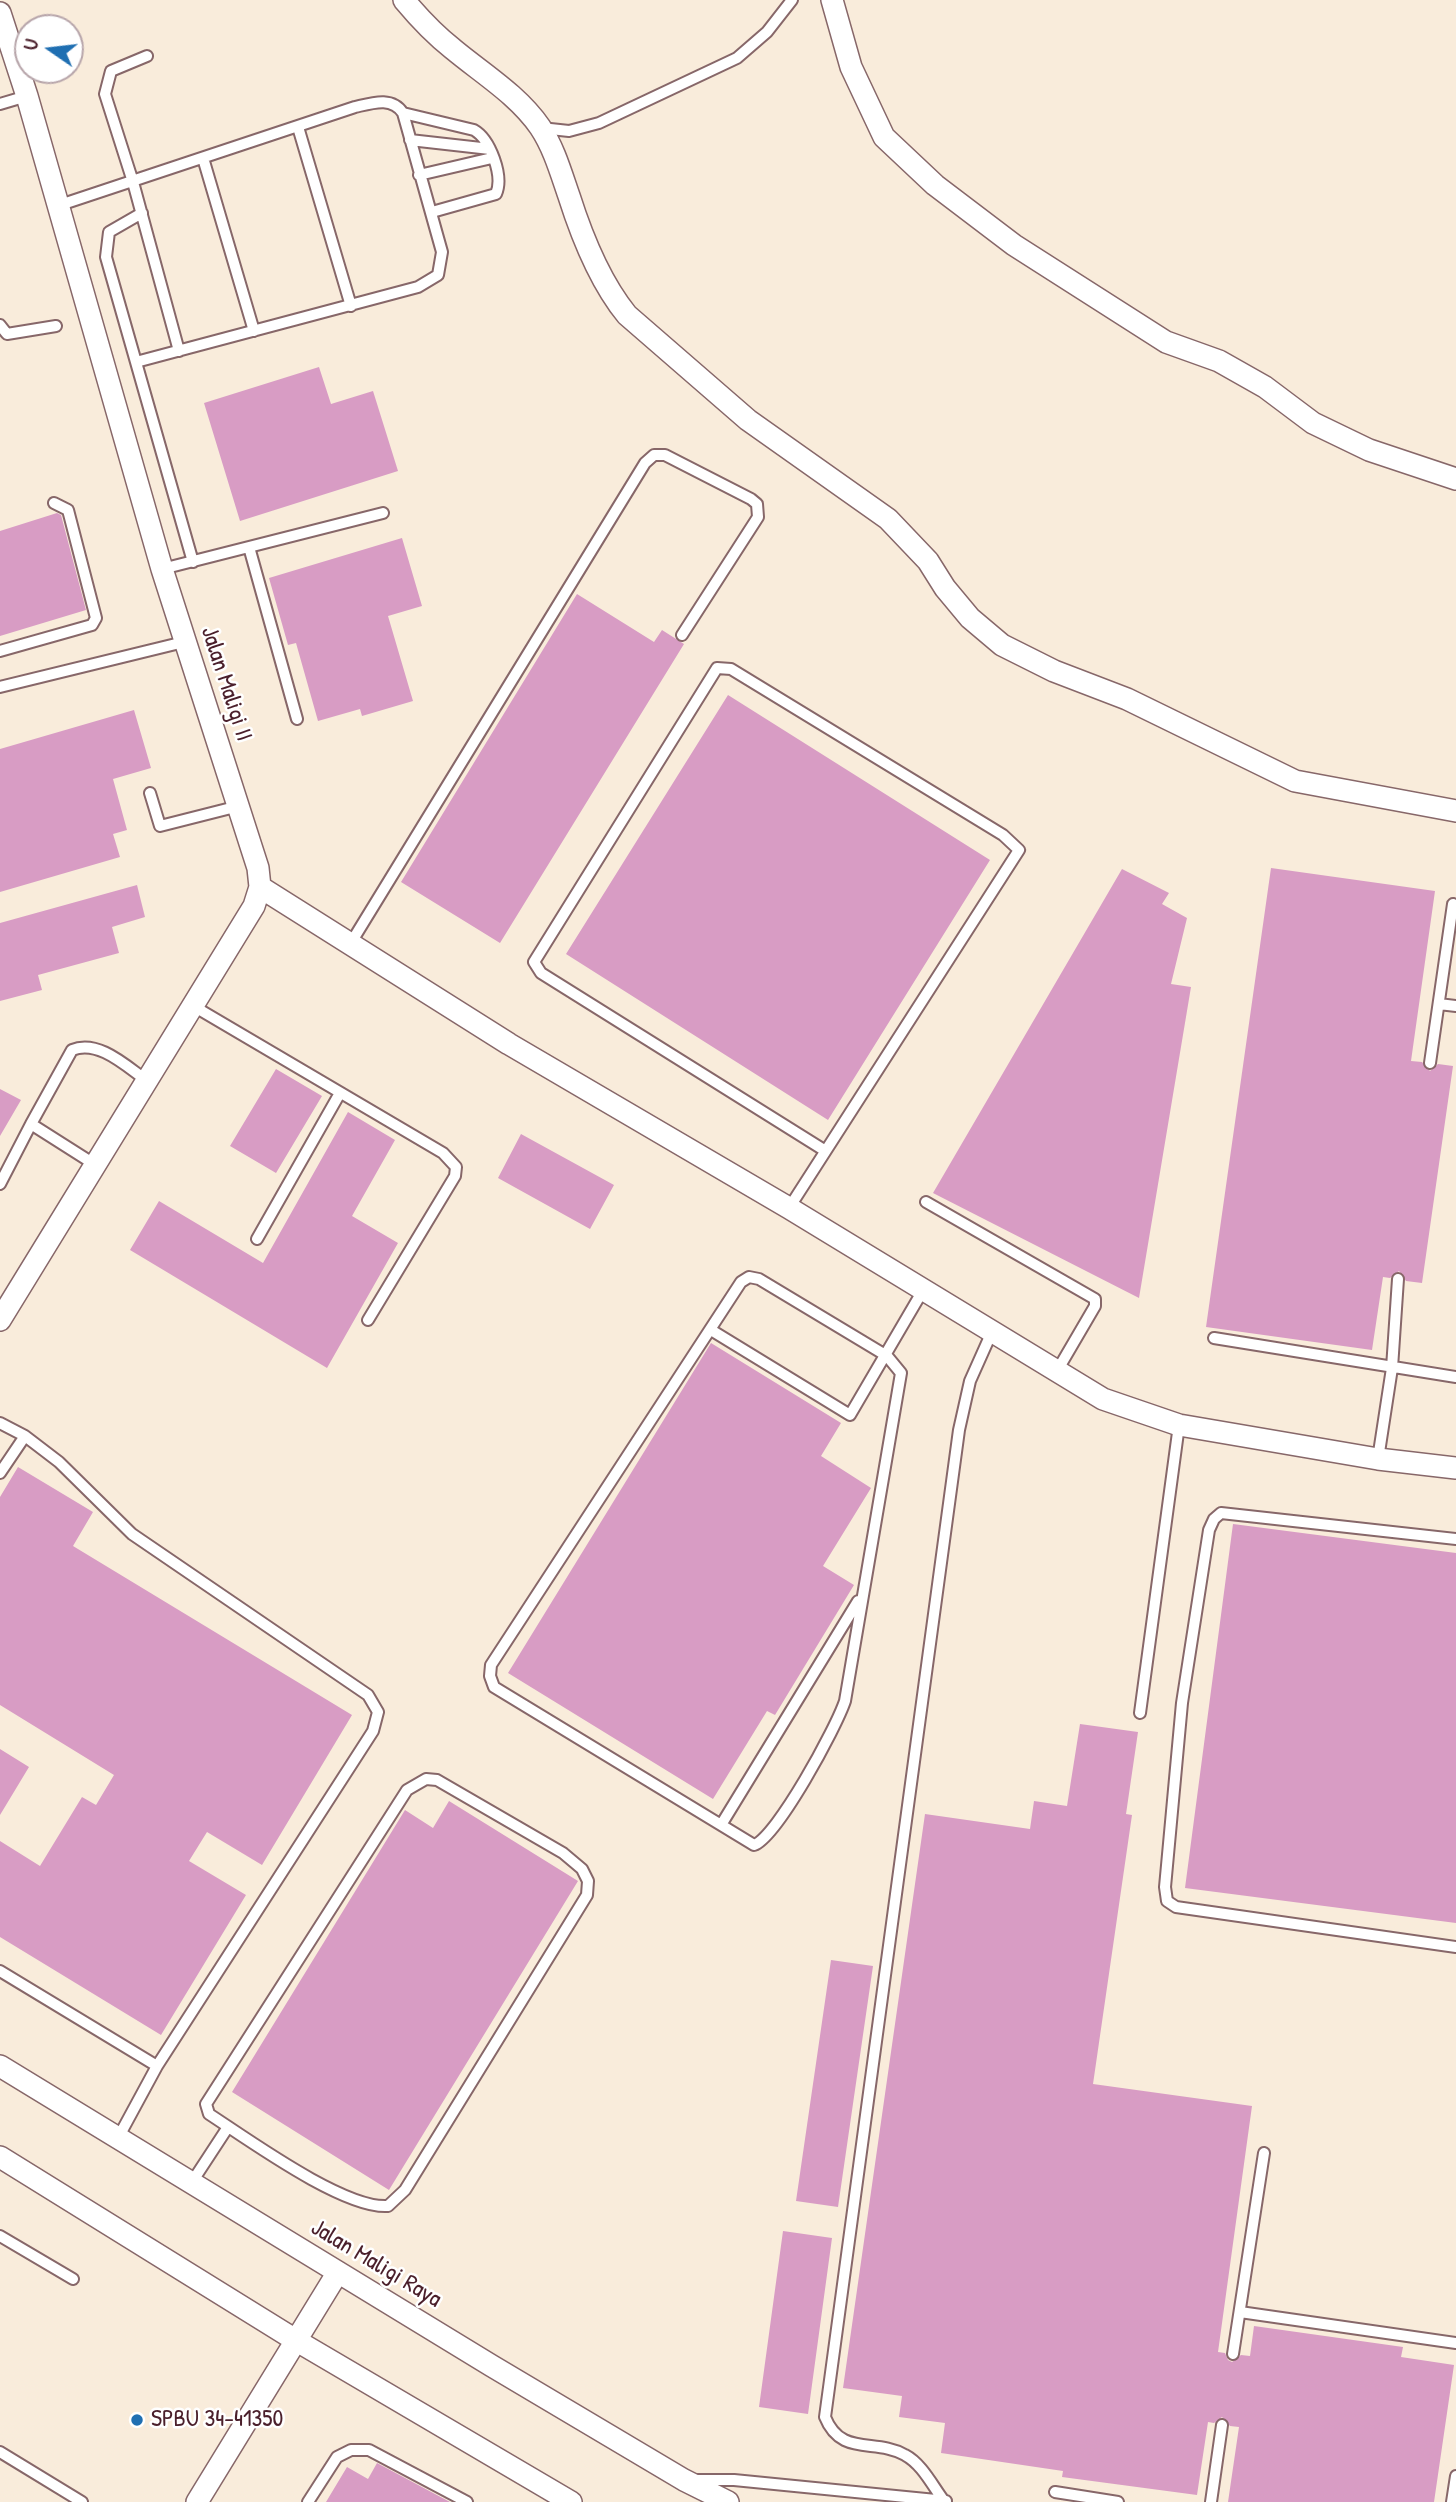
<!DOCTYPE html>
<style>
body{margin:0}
#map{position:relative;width:1456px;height:2502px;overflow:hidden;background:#f9ecdb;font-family:"Patrick Hand",sans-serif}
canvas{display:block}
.north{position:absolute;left:14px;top:14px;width:70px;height:70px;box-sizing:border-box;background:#fff;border:2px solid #b7a5aa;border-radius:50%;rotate:284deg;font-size:19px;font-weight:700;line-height:28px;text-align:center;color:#4a1f2b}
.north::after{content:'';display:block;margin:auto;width:24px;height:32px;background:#1f6fb2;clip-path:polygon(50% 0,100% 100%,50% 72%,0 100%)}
</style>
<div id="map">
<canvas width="1456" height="2502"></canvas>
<div class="north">U</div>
</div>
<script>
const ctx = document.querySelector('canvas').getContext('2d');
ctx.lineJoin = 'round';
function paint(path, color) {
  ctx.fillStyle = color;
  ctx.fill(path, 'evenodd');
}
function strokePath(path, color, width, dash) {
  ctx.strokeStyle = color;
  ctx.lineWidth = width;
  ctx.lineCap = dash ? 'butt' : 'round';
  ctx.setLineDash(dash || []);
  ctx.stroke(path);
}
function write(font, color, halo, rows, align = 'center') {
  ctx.font = font + ' "Patrick Hand",sans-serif';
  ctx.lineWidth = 5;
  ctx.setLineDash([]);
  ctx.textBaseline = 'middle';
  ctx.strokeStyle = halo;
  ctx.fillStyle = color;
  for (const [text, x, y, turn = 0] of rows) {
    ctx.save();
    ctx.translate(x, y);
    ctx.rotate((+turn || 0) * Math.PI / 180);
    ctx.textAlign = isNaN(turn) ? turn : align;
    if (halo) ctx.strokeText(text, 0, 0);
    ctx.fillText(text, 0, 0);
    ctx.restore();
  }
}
const building = new Path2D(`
 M319,367L331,404L373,391L398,471L240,521L204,403Z
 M57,513L61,515L86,610L0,636V531Z
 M402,538L422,606L388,616L413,701L362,716L360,709L318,721L296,643L288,645L269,578Z
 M577,594L654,642L662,630L684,644L500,943L401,882Z
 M728,695L990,860L828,1120L566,954Z
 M134,710L151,768L113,779L127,830L113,834L120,857L0,892V749Z
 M1271,868L1435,891L1411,1061L1422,1062L1430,1071L1438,1064L1453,1066L1422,1283L1406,1281L1399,1271L1390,1278L1383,1277L1372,1350L1206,1327Z
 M1122,869L1169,893L1162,904L1187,918L1171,984L1191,987L1139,1298L933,1193Z
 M137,885L145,917L112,927L119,953L38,975L42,990L0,1001V923Z
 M276,1069L322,1096L276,1173L230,1146Z
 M0,1089L21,1100L0,1136Z
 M348,1112L395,1140L352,1216L398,1243L327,1368L130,1250L159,1201L263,1263Z
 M521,1134L614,1185L590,1229L498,1178Z
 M711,1343L841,1423L821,1456L871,1488L823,1566L854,1585L775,1715L767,1711L713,1799L508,1673Z
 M18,1467L93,1512L73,1546L352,1715L262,1865L207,1832L189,1861L246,1895L161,2035L0,1937V1841L40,1866L82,1797L96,1805L114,1775L0,1705V1497Z
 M1233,1524L1456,1553V1923L1185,1888Z
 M1080,1724L1138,1732L1126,1814L1132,1815L1093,2084L1252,2106L1218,2352L1225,2353L1228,2360L1232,2362L1241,2355L1250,2356L1254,2326L1403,2347L1401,2357L1454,2365L1434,2502H1228L1239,2427L1230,2426L1222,2417L1214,2423L1208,2422L1197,2495L1062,2477L1063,2471L941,2453L945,2423L899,2417L902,2396L843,2388L925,1814L1030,1829L1034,1801L1067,1806Z
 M0,1749L29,1767L0,1815Z
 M449,1801L578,1881L389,2190L232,2092L405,1810L433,1828Z
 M831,1960L873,1966L838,2207L796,2201Z
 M783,2231L832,2238L808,2414L759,2407Z
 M377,2463L450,2502H326L347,2467L368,2479Z`);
const service = new Path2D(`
 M147,56L111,71L105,94L133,182L179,351
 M0,104L27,96
 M403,113L474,130C490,139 504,176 496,194L432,212
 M298,127L351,306
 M541,128L569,131L599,123L737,58L767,32L792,0
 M410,140L490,149
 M203,158L254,331
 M419,175L492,158
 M57,206L355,107C372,103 392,96 403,113L442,252L438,275L418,287L136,362
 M142,213L109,232L106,257L193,562
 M0,325L7,334L56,326
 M249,547L297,719
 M162,569L383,513
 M0,651L92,625L96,618L68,510L54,503
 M0,687L184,642
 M150,793L160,826L239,806
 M349,946L645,463L654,455H665L751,499L757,504L758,517L682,635
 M1439,1004L1456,1006
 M195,1007L443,1153L456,1167L455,1176L368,1320
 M1430,1063L1453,904
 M31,1124L72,1050C98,1039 126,1066 146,1080
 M0,1184L31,1124L94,1164
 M926,1202L1095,1299V1306L1057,1371
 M789,1208L1019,850L1003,835L731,669L717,668L534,962L541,973L824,1150
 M257,1239L340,1093
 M749,1277L759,1279L887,1356L901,1373L845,1701C836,1728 777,1837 754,1845L494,1687L490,1676L491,1665L741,1282Z
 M711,1330L850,1415L922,1292
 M1214,1338L1456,1377
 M0,1423L25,1436L0,1473
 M25,1436L59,1462L132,1534L368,1695L378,1712L373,1731L157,2066L118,2138
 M1378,1459L1392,1368L1398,1279
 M1456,1539L1221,1513L1214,1519L1209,1530L1182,1703L1165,1887L1167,1901L1176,1907L1456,1947
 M1140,1713L1179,1425
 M426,1779L437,1780L563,1853L582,1869L588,1881L587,1895L405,2190L388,2206C344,2209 249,2140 209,2114L206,2104L407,1790Z
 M721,1825L858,1601
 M0,1971L157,2066
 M192,2182L228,2127
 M0,2236L73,2279
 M1240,2312L1456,2343
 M1233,2354L1264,2153
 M0,2452L82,2502
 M694,2480H734L946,2501
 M1055,2492L1118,2502
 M944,2501C932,2485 922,2464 905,2455C875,2438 841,2457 825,2417L959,1430L970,1381L991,1334
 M308,2502L337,2457L351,2450H369L467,2502
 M1211,2502L1222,2425
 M1452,2502L1456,2476`);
const minor = new Path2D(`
 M404,0C419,18 434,34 453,49C483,74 518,95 540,127C554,148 561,173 569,196C582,237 600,282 627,315L748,420L888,519L928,561L945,588L970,618L1002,645L1054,671L1127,699L1295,781L1456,811
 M832,0L851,67L884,137L935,185L1014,245L1166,342L1219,361L1265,387L1313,423L1369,450L1456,479
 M0,13L27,96L162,569L258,868L260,887L254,906L0,1320
 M260,887L509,1044L789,1208L1103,1399L1179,1425L1378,1459L1456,1468
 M0,2066L492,2366L684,2480L728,2502
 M0,2157L297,2341L571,2502
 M197,2502L338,2272`);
const markers = [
 [137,2420,7,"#1f6fb2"]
];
const streetNames = [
 ["Jalan Maligi II",226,684,72],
 ["Jalan Maligi Raya",376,2264,31]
];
const poiNames = [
 ["SPBU 34-41350",151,2420]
];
paint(building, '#d89cc4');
strokePath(service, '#876769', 14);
strokePath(minor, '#876769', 24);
strokePath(service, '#fff', 10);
strokePath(minor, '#fff', 21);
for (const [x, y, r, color] of markers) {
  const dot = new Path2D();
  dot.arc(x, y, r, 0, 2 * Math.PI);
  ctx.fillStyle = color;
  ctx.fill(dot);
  strokePath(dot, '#fff', 2.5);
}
write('24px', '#4a1f2b', '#fff', streetNames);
write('24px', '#4a1f2b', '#fff', poiNames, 'left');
</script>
